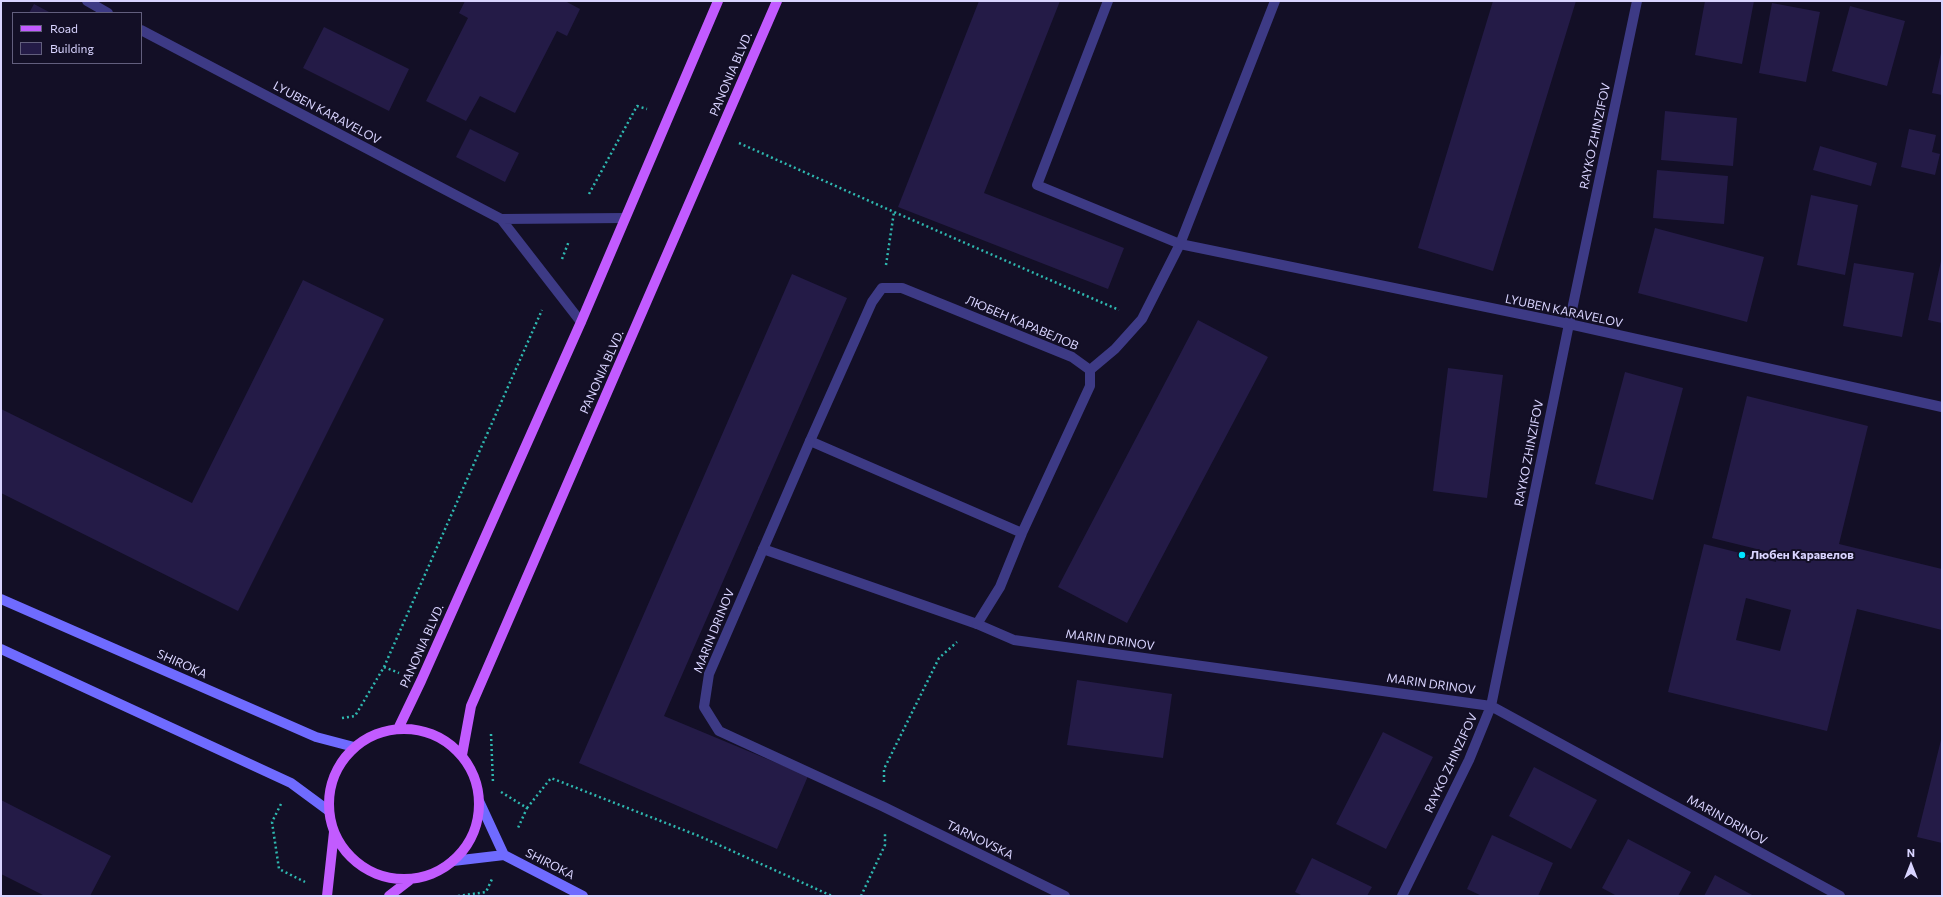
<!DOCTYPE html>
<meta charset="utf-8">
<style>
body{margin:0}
#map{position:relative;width:1943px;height:897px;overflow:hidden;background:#130f26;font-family:Commissioner,sans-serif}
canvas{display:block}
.frame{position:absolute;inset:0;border:2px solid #d9d4ff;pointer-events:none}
.legend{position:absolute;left:12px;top:12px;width:130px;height:52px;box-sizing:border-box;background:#130f26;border:1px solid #625e7d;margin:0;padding:5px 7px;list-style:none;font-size:12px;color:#d9d4ff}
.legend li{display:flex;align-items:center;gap:8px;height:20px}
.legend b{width:20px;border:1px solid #625e7d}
.north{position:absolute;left:1891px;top:845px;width:40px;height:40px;-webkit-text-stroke:3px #130f26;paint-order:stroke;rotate:0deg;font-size:11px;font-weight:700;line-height:16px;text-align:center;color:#d9d4ff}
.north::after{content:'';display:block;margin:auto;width:14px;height:18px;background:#d9d4ff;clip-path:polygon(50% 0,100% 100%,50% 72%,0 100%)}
</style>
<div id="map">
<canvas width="1943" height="897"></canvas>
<div class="frame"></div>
<ul class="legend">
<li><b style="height:5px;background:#c25bff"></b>Road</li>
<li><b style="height:11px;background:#241b47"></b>Building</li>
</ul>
<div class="north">N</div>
</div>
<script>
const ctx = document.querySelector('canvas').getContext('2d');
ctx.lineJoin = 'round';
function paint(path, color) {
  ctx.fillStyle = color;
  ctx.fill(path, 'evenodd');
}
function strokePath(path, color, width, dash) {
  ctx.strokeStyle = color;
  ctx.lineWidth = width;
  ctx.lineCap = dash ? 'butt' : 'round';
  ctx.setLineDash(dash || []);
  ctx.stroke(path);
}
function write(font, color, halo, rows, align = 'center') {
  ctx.font = font + ' Commissioner,sans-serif';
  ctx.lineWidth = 4;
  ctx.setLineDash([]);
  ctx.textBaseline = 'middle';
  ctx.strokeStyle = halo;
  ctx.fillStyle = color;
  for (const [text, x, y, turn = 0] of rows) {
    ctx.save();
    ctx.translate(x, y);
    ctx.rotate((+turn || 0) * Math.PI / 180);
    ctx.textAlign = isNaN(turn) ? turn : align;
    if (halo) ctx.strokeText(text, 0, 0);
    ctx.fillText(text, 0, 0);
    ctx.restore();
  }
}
const building = new Path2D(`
 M465,1H565L580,9L567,36L557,31L515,113L480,96L466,121L426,101L468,18L459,13Z
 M979,1H1060L984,193L1124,248L1108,289L898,207Z
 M1493,1H1576L1493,271L1418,248Z
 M1705,1H1754L1742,64L1695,55Z
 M1772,3L1820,12L1806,82L1759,73Z
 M34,4L51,13H29Z
 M1850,6L1905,21L1887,86L1832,71Z
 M324,27L409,69L389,111L303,68Z
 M1941,53H1942V95L1932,93Z
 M1665,111L1737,118L1733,166L1661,160Z
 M470,129L519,153L505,182L456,157Z
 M1909,129L1936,135L1932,152L1940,154L1935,175L1901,167Z
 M1820,146L1877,163L1871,186L1813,170Z
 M1657,170L1728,176L1724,224L1653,218Z
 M1811,195L1858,205L1845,275L1797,265Z
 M1655,228L1764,257L1747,322L1638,293Z
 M1941,261H1942V323L1928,320Z
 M1854,263L1914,273L1902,337L1843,326Z
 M792,274L847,298L664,716L808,776L777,849L579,763Z
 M303,280L384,319L238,611L1,493V409L192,503Z
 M1198,320L1268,357L1127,623L1058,587Z
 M1448,368L1503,375L1487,498L1433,491Z
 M1625,372L1683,388L1653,500L1595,484Z
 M1747,396L1868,426L1839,544L1942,569V630L1857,609L1827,731L1668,692L1704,544L1776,562L1777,554L1712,538ZM1746,598L1791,610L1780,651L1736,640Z
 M1077,680L1172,694L1163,758L1067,745Z
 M1383,732L1433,757L1386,849L1336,824Z
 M1941,740H1942V843L1917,837Z
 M1534,767L1597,800L1571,849L1509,816Z
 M1,800L111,856L90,896H45L1,874Z
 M1492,835L1553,863L1538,896H1482L1467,889Z
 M1628,839L1691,872L1678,896H1617L1602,888Z
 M1312,858L1372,887L1367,896H1303L1295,892Z
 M1715,875L1754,896H1704Z`);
const path = new Path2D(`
 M739,143L894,212L1119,310
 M589,194L637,106L647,109
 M562,259L569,241
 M886,265L894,212
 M384,667L399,673
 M342,718L355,716L384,667L542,310
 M491,734L493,783
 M884,782V769L939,658L957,642
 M501,792L527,808L518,828
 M281,804L272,822L279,869L305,882
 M527,808L551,778L699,836L832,896
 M458,896L486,892L492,879
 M861,896L885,845V833`);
const service = new Path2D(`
 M1022,533L810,441L872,302L882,288H902L1072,357L1090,370L1115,349L1142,319L1180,244L1275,1
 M763,549L977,624L1000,587L1022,533L1090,386V370`);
const minor = new Path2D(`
 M87,1L108,13
 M1108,1L1037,185L1180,244L1569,324L1942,407
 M141,30L501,219L581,322
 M501,219L625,218
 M810,441L709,674L704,707L719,731L884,807L1065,896
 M977,624L1014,640L1491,706L1840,896
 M1402,896L1469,760L1491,706L1569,324L1637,1`);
const secondary = new Path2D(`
 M1,599L316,737L354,747
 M1,649L291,783L329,811
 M479,801L504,855
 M453,861L504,855L583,896`);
const primary = new Path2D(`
 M398,729L421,681L581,322L718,1
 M329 804a75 75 0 1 1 150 0a75 75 0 1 1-150 0Z
 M462,755L471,706L777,1
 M327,896L334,832
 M389,896L411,879`);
const markers = [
 [1742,555,4,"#00e5ff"]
];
const streetNames = [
 ["PANONIA BLVD.",731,74,-67],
 ["LYUBEN KARAVELOV",327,113,28],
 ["RAYKO ZHINZIFOV",1595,136,-78],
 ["LYUBEN KARAVELOV",1564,311,12],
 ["ЛЮБЕН КАРАВЕЛОВ",1022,323,23],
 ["PANONIA BLVD.",602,372,-66],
 ["RAYKO ZHINZIFOV",1529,453,-79],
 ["MARIN DRINOV",714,631,-68],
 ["MARIN DRINOV",1110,640,8],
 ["PANONIA BLVD.",422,646,-66],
 ["SHIROKA",182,664,24],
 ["MARIN DRINOV",1431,684,8],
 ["RAYKO ZHINZIFOV",1451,763,-65],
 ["MARIN DRINOV",1727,820,29],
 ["TARNOVSKA",980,840,26],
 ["SHIROKA",550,864,27]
];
const poiNames = [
 ["Любен Каравелов",1750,555]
];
paint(building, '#241b47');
strokePath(path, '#2fb8b0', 2.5, [2, 3]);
strokePath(service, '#3d3a85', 10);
strokePath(minor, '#3d3a85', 10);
strokePath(secondary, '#6f6bff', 10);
strokePath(primary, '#c25bff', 10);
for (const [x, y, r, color] of markers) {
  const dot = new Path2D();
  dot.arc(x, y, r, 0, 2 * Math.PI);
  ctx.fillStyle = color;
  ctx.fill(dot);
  strokePath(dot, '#130f26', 1.5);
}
write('12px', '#d9d4ff', '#130f26', streetNames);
write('bold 12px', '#d9d4ff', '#130f26', poiNames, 'left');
</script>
